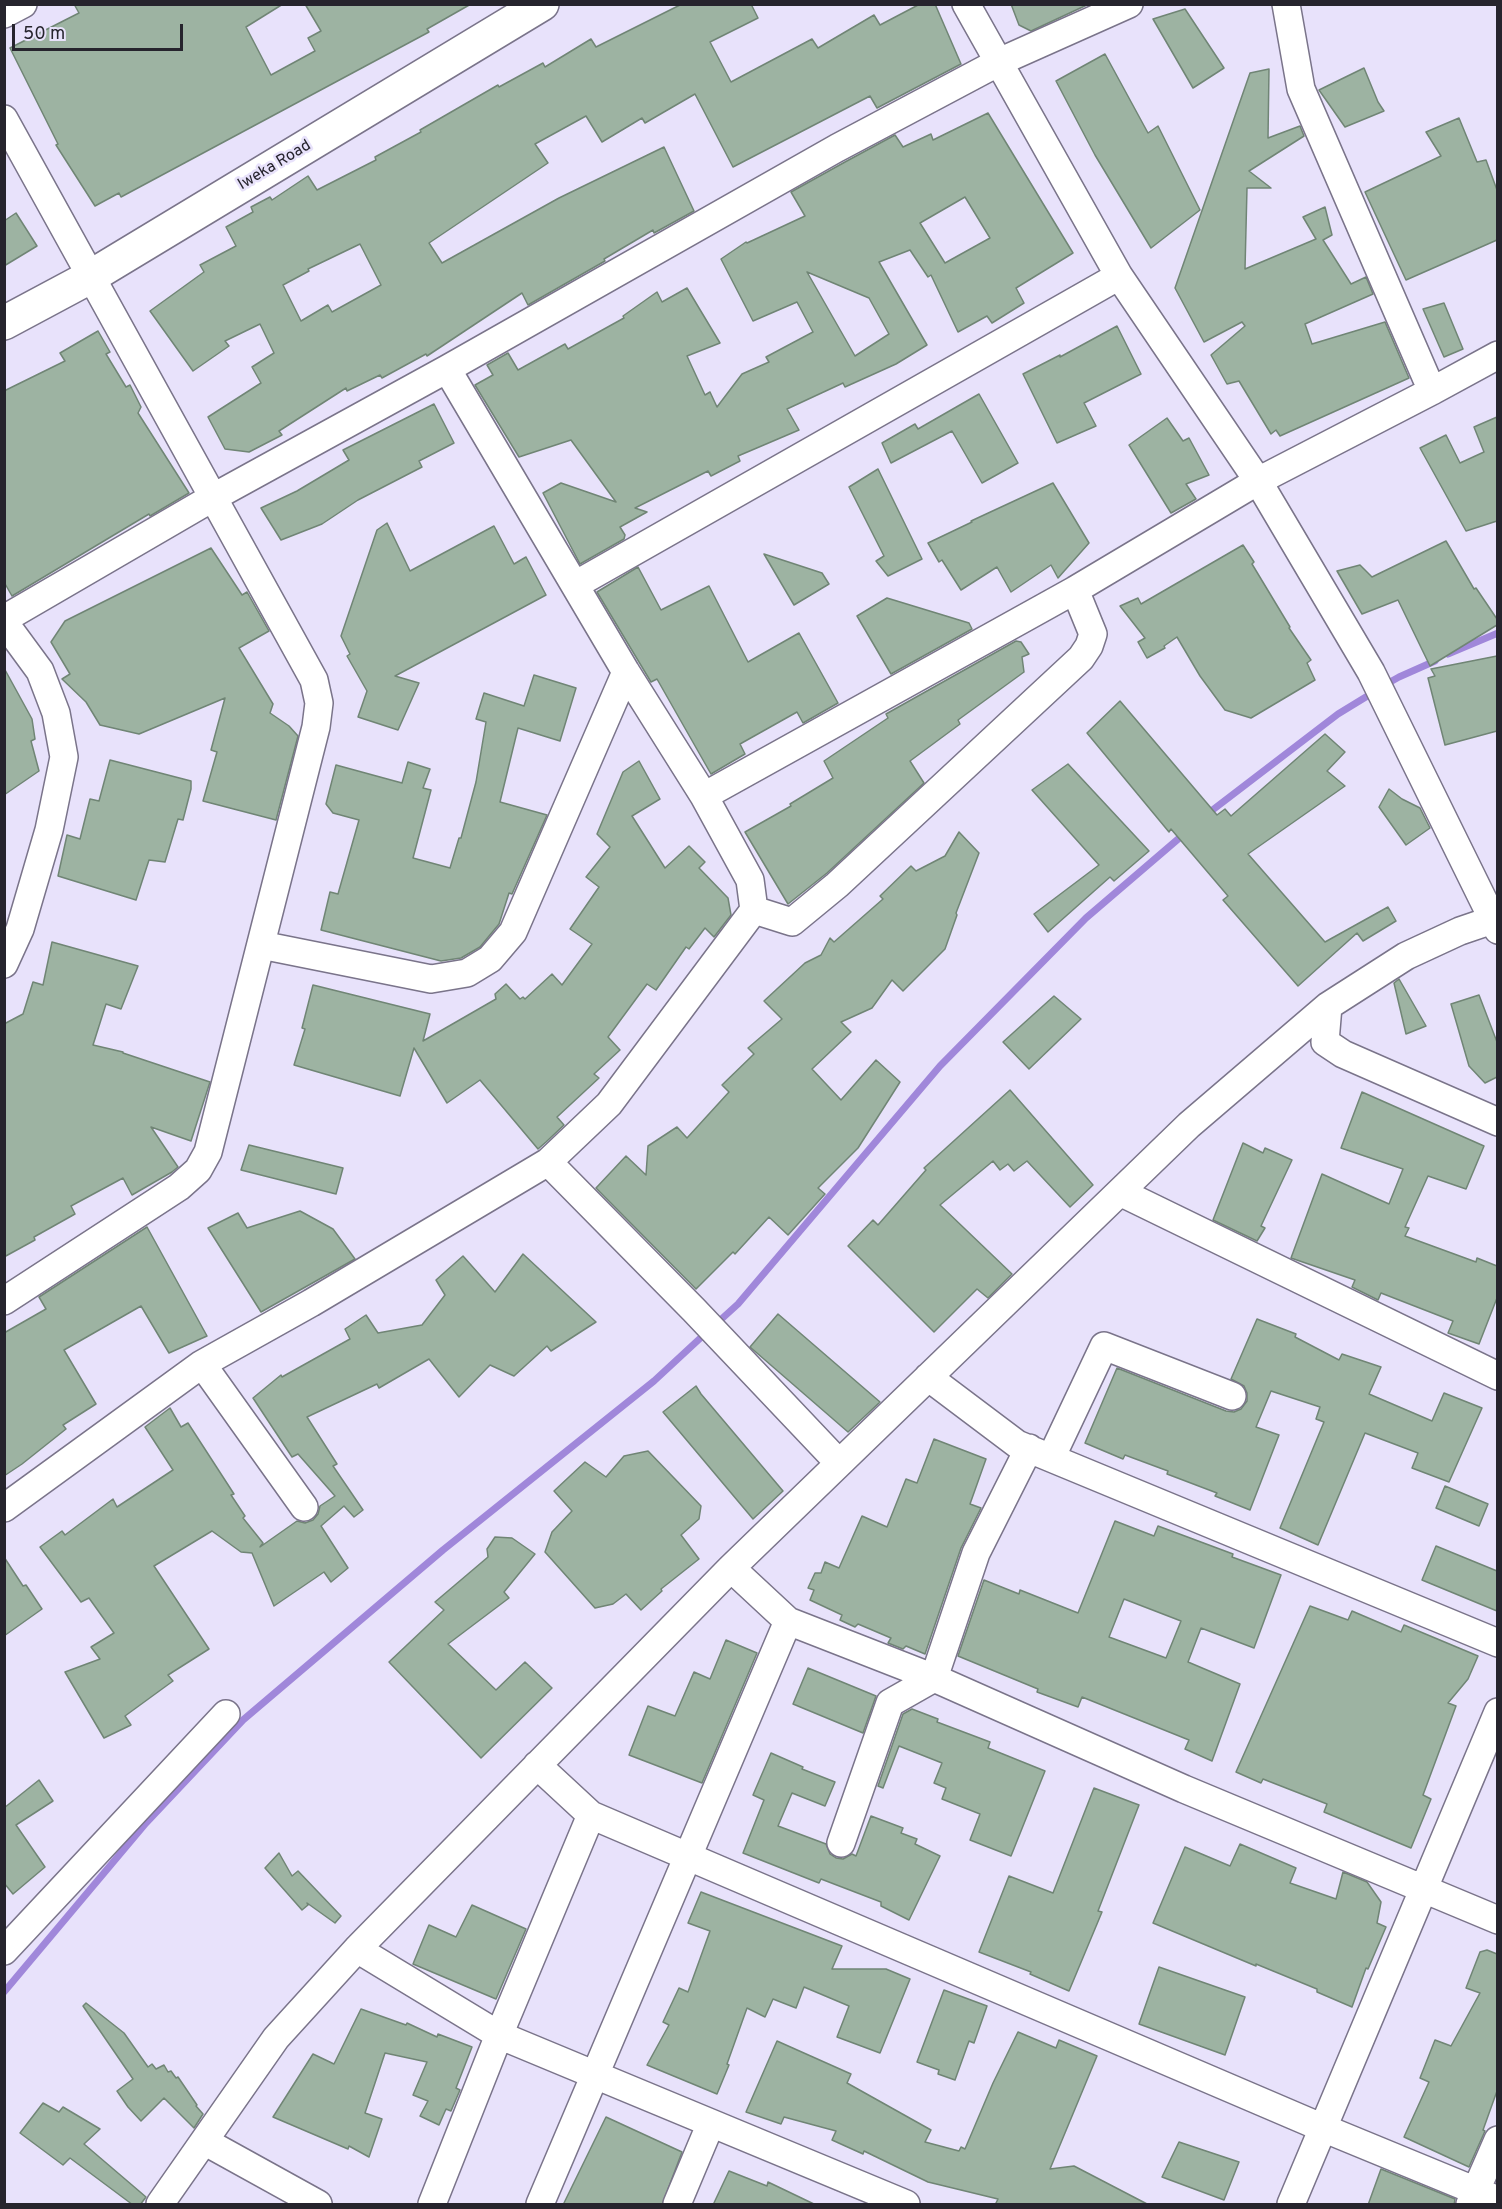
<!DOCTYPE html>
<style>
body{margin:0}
#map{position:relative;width:1502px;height:2209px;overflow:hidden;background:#e8e2fb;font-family:Overpass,sans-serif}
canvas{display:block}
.frame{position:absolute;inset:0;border:6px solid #26242d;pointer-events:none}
.scale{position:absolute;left:12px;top:24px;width:171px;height:27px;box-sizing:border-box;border:3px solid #26242d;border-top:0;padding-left:8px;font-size:18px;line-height:21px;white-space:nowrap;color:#26242d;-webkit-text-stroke:4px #e8e2fb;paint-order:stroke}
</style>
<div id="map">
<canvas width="1502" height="2209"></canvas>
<div class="frame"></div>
<div class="scale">50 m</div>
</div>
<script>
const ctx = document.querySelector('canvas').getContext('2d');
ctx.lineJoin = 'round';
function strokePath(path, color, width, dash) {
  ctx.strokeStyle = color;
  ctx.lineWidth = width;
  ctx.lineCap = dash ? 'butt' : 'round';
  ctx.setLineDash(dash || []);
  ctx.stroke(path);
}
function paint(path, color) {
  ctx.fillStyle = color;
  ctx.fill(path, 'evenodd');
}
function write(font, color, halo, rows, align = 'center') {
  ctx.font = font + ' Overpass,sans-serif';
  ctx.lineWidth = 5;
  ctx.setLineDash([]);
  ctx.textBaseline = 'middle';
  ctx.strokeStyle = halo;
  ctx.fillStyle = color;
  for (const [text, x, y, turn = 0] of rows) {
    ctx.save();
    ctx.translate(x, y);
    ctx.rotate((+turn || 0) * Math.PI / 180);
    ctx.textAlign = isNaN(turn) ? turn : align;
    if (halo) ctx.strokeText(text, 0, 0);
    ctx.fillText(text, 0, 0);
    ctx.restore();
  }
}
const stream = new Path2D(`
 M1448,654L1498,633
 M1383,686L1399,677L1435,661
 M1206,815L1338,714L1374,692
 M716,1324L738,1304L940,1066L1086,918L1184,834
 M4,1992L146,1823L243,1720L443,1550L654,1381L708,1331`);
const building = new Path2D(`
 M74,4H283L246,27L271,75L315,51L308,38L321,31L305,4H471L427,29L429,32L121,197L119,193L95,206L56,145L58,144L10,48L79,13Z
 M682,4H751L758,18L710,42L731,82L812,39L818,48L874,15L880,25L920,4H935L961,64L877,108L870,96L733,167L695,94L645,123L642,118L602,142L586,116L535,144L548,163L429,243L442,263L559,198L664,147L694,211L654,233L653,230L604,259L605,261L528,305L522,293L427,356L426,354L382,378L380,375L347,391L346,388L279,431L282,435L249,452L225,449L208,417L261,383L252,367L274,353L260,324L225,341L229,346L193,371L150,311L204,272L200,265L236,246L226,227L253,212L251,207L270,197L272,200L308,176L317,190L376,160L375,157L421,132L420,130L498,85L499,87L543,63L545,67L591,39L596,47ZM360,244L381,285L332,312L328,305L301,321L283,285L309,271L308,269Z
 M1011,4H1089L1031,31L1019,25Z
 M1185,9L1224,68L1193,88L1153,19Z
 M1105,54L1148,133L1158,126L1200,210L1151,248L1095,155L1056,81Z
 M1364,68L1378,102L1384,111L1345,127L1319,90Z
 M1269,69L1268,138L1300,126L1304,136L1249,171L1271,188H1247L1245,269L1316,239L1303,217L1325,207L1332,235L1323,240L1351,284L1366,277L1373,294L1305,324L1312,344L1385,322L1409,378L1280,436L1276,430L1271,434L1239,381L1227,384L1211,355L1245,326L1242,322L1204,342L1175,288L1250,73Z
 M988,113L1073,253L1016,288L1024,303L992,323L987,316L958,332L931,275L928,277L910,250L879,262L927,345L896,364L845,387L843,383L787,409L799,430L738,456L740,461L711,476L708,471L635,508L647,512L620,527L625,535L624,539L580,564L543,493L561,483L616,502L571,440L519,457L475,385L493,375L487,365L508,353L518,370L565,344L568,349L624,318L623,316L657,292L662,302L687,288L720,343L687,356L705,395L710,392L717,407L742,374L769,362L766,357L813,332L797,302L753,321L721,259L746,242L747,243L805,216L791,192L845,162L895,135L903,147L931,134L933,140ZM965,197L990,238L945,263L920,223ZM807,272L869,298L889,334L855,356Z
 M1459,118L1477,162L1486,160L1497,190V240L1406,280L1365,192L1441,156L1426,132Z
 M16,213L37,246L4,266V221Z
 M1444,303L1463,349L1444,357L1423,309Z
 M1117,326L1141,374L1084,403L1096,426L1057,443L1023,374L1060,355V357Z
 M98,331L110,352L106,354L126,387L130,385L141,407L138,413L189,493L150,516L149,514L12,596L4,582V391L65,361L60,353Z
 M979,394L1018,463L982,483L952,431L891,463L882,443L915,424L918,429Z
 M434,404L454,443L419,461L422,467L358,500L322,524L281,540L261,508L297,491L349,460L343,450Z
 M1497,417V521L1466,531L1420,448L1446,435L1460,463L1484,452L1474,427Z
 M1167,418L1183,441L1189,438L1209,475L1186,484L1196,499L1171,513L1129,445Z
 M878,469L922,559L888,576L876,561L884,556L849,487Z
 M1053,483L1089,543L1058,578L1051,565L1011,592L997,567L961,590L942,560L939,562L928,543L972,522L971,521Z
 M387,523L410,571L494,526L514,564L526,557L546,595L395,676L419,683L398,730L358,717L367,691L347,656L350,654L341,636L377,530Z
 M1446,541L1474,589L1476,588L1497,619V625L1430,666L1398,600L1362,614L1337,571L1360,565L1372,577Z
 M1243,545L1254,562L1252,564L1290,627L1289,628L1311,660L1307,663L1315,680L1251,718L1225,710L1200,676L1177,637L1164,646L1165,648L1147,658L1138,642L1145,638L1120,606L1138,598L1141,604Z
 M211,548L242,595L247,592L269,631L239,648L273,704L270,713L289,726L298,736L276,820L203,801L217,752L211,750L225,698L139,734L100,725L86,702L62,679L70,674L51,642L65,621Z
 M764,554L822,573L829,584L794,605Z
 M638,567L661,610L709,586L748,662L799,633L838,703L803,723L797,712L740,744L745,754L711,774L657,679L651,682L597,592Z
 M887,598L969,623L972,629L891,674L857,616Z
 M1016,641L1021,642L1029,654L1022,657L1024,672L958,720L960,724L910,761L924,783L827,873L788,904L745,832L791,806L790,804L833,778L824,761L888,718L886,714Z
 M1497,656V731L1445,745L1428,678L1435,676L1431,669Z
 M4,668L32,719L35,739L31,741L39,771L4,795Z
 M534,675L576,688L560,741L518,728L500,802L547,815L512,894L509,893L499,924L480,947L461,958L441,961L321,930L330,892L338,894L359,820L333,813L326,804L336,765L402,783L408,762L430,769L423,788L431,790L413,858L450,868L459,838H461L476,782L486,722L476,719L484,693L524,706Z
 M1120,701L1217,815L1225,809L1231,816L1325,734L1345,752L1327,771L1345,786L1248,854L1325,942L1388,907L1396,921L1363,941L1357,933L1298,986L1223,900L1228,896L1171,829L1169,832L1087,733Z
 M110,760L191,781V789L183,820L178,819L165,862L149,860L136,900L58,876L67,835L80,839L90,799L99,801Z
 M639,761L660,799L632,816L665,868L689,846L705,862L699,868L728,898L731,915L714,937L705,928L689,949L686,947L656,990L647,984L608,1037L620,1050L594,1074L599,1078L557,1117L564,1125L546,1142L538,1149L480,1080L447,1103L414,1048L400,1096L294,1065L305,1029L302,1028L313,985L430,1014L423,1041L496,999L495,994L506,984L520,999L523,997L525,999L552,974L562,985L592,944L570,929L599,887L586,877L610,847L597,834L623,772Z
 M1068,764L1149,851L1114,881L1110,877L1048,932L1034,914L1099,865L1032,790Z
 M1389,789L1402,799L1420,808L1430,828L1406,845L1379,807Z
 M959,832L979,853L956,913L957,915L945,949L903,991L892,980L872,1008L841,1022L851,1032L812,1069L841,1100L876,1060L900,1082L858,1148L818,1188L825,1194L788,1235L769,1217L735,1254L733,1252L696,1289L596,1188L626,1156L646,1175L648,1146L677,1127L687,1138L729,1092L722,1085L754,1054L748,1048L782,1019L764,1001L805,963L821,955L830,938L834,942L883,899L880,896L911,866L916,871L945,856Z
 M52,942L138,966L121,1009L106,1004L93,1045L123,1052V1053L210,1082L191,1141L151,1127L178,1167L172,1172L132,1195L123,1178L71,1206L75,1214L34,1237L35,1240L4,1257V1024L23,1014L33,982L43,985Z
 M1399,979L1426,1026L1406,1034L1394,983Z
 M1479,995L1497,1042V1077L1485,1083L1469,1066L1451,1004Z
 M1054,996L1081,1019L1029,1069L1003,1042Z
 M1010,1090L1093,1185L1070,1207L1027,1161L1014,1171L1008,1164L1000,1170L993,1161L940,1205L1012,1274L988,1298L977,1289L934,1332L848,1246L873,1220L878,1225L926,1170L924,1168Z
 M1362,1092L1484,1146L1466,1189L1428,1176L1405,1227L1409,1228L1405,1236L1476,1262L1477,1258L1497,1266V1298L1479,1344L1448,1333L1453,1321L1381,1293L1378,1300L1352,1287L1355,1280L1291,1258L1322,1174L1389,1204L1403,1169L1341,1148Z
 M1243,1143L1263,1153L1265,1148L1292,1160L1261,1226L1265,1228L1257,1241L1213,1220Z
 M249,1145L343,1168L336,1194L241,1170Z
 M300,1211L333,1229L355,1259L261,1312L208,1228L238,1213L247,1228Z
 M147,1227L207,1336L169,1353L141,1306L64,1350L96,1404L63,1425L66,1429L22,1464L4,1476V1333L46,1309L39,1297Z
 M523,1254L596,1322L551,1351L547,1346L514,1376L490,1365L459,1397L429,1359L379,1388L377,1384L307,1417L337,1464L333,1466L363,1510L354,1517L344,1506L321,1526L348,1568L331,1582L324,1572L274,1606L252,1553L241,1552L212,1531L154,1566L209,1649L168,1675L173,1681L125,1716L131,1725L104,1738L65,1672L100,1659L91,1647L114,1633L89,1598L81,1602L40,1547L62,1531L65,1535L113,1499L117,1507L173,1470L145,1427L170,1408L181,1427L188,1423L234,1494L231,1495L245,1516L243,1518L263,1543L260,1547L297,1521L305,1523L313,1520L318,1514L320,1506L335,1496L298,1454L292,1457L253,1398L281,1375L282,1377L350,1339L345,1329L366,1315L378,1333L422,1325L445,1295L436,1280L463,1256L495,1292Z
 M778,1314L880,1402L848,1432L750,1347Z
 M1257,1319L1296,1334L1295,1337L1339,1360L1342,1354L1381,1367L1369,1394L1432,1421L1444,1393L1482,1408L1449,1482L1412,1468L1418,1453L1365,1433L1318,1545L1280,1528L1324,1422L1316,1419L1320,1407L1271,1391L1256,1427L1279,1435L1250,1510L1215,1496L1217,1493L1167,1474L1168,1471L1125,1455L1123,1459L1085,1443L1117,1368L1226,1411L1234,1412L1241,1409L1247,1401V1393L1244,1386L1231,1379Z
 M696,1386L701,1394L783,1491L753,1519L663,1412Z
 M934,1439L986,1459L970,1504L981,1508L961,1548L925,1654L906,1646L903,1649L888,1643L891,1638L858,1624L855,1627L840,1620L842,1615L810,1600L814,1590L808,1588L815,1573H821L825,1562L839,1568L862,1516L887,1527L906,1479L917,1483Z
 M648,1451L701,1506L699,1519L681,1535L699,1559L661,1589L662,1591L641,1610L626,1594L613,1604L595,1608L545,1552L552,1532L572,1511L554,1491L585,1462L606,1477L624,1456Z
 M1445,1486L1488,1504L1479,1526L1436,1508Z
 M1115,1521L1154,1536L1158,1526L1233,1554L1232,1557L1281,1575L1254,1648L1201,1628L1188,1662L1240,1684L1212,1761L1185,1749L1189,1740L1082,1697L1078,1707L1037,1692L1038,1689L958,1656L984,1580L1019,1594L1020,1590L1078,1613ZM1124,1599L1181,1621L1166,1658L1109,1637Z
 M495,1537L512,1538L535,1554L504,1592L509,1598L448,1644L496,1690L525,1662L552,1688L481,1758L389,1662L444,1610L435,1602L488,1557L487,1549Z
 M1436,1546L1497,1571V1611L1422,1580Z
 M4,1557L23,1586L26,1585L42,1609L4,1636Z
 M1310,1606L1348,1620L1352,1611L1401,1632L1404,1625L1478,1656L1468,1679L1448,1703L1456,1706L1423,1795L1431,1799L1411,1848L1324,1812L1327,1804L1263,1779L1261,1783L1236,1772Z
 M726,1640L757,1653L702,1783L629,1755L648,1706L675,1716L694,1672L710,1679Z
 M808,1668L876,1696L863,1733L793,1704Z
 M912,1709L938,1719L937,1722L990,1742L988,1748L1045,1771L1011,1856L970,1840L980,1814L942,1799L946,1788L934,1783L942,1763L899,1746L883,1788L878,1786L903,1714Z
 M771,1753L803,1767L802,1769L835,1782L825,1806L792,1793L778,1826L826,1844L830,1854L836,1858L843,1859L852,1854L856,1856L871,1816L903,1828L901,1833L917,1839L915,1844L940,1856L909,1920L881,1906V1902L821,1879L819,1883L743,1853L764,1800L753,1795Z
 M39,1780L53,1801L16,1825L45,1867L13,1894L4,1883V1808Z
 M1094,1788L1139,1805L1098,1911L1102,1912L1069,1991L1030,1974L1031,1972L979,1952L1009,1876L1053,1893Z
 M1240,1844L1296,1868L1290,1883L1336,1899L1343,1872L1367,1882L1381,1902L1377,1923L1386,1927L1368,1969L1366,1968L1352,2007L1317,1992V1989L1256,1964V1966L1153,1923L1185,1847L1230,1866Z
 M279,1853L292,1876L298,1871L341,1916L335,1923L307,1903L308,1905L302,1910L265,1868Z
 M701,1892L842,1946L832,1969H886L910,1979L880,2053L837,2037L849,2006L804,1987L796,2008L773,1999L765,2017L747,2008L727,2064L729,2065L717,2094L647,2065L669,2025L663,2022L679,1988L688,1992L710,1931L688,1923Z
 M472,1905L526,1929L496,1999L413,1964L429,1925L456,1937Z
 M1487,1950L1497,1954V2091L1483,2130L1485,2131L1469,2167L1404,2137L1429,2082L1420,2078L1435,2040L1451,2046L1480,1993L1466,1988L1480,1952Z
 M1159,1967L1245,1997L1225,2055L1139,2024Z
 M944,1990L987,2006L974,2043L969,2041L955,2080L938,2074L939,2070L917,2062Z
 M86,2003L124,2033L148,2067L152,2064L156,2069L164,2065L168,2072L171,2071L176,2078L178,2077L197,2105L196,2106L203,2114L194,2128L164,2098L141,2121L128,2107L117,2091L133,2079L83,2006Z
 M361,2009L406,2025L407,2023L437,2037L438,2034L472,2047L456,2088L460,2090L451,2111L446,2109L439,2125L420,2116L428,2101L413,2095L427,2062L385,2053L365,2113L382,2119L369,2157L349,2146L348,2149L273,2117L313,2054L334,2064Z
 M1018,2032L1056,2048L1059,2040L1097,2056L1050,2169L1074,2166L1149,2205H995L998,2199L928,2182L864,2151L863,2154L832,2140L836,2131L784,2117L781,2124L746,2112L777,2041L851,2074L847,2083L931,2130L925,2142L959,2151L961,2147L965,2149L993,2083Z
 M43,2103L59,2112L63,2107L100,2129L84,2144L146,2197L140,2205H133L70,2158L63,2165L20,2133Z
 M606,2117L682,2152L662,2205H563Z
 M1179,2142L1239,2162L1224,2200L1162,2177Z
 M1381,2169L1455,2199L1454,2205H1368Z
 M729,2171L767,2186L768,2182L816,2205H713Z`);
const minor = new Path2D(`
 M966,4L1119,276L1258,481L1371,672L1498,930
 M1286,4L1301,89L1432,391
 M4,14L23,4
 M4,119L314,680L319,703L316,727L208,1152L198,1170L179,1187L4,1301
 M575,585L1119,276
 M4,619L212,498L447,369L837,148L999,62L1129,4
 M4,622L40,671L56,713L64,757L49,830L20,929L4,964
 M704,796L1075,590L1258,481L1432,391L1498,355
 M754,910L792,922L837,885L1081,658L1089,646L1093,634L1075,590
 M261,945L431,979L467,973L490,959L513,932L626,672
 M1328,1006L1325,1042L1343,1054L1498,1122
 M548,1162L694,1310L839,1463
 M1120,1192L1498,1376
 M202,1364L304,1507
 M928,1377L1017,1444L1498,1643
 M1051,1458L1104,1346L1232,1396
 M4,1508L202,1364L311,1303L548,1162L609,1104L754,910L750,880L704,796L626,672L447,369
 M731,1568L788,1621L934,1678L1184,1789L1498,1920
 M537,1765L591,1815L1323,2128L1498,2200
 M841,1843L890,1703L934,1678L976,1553L1029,1448
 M357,1949L499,2035L906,2204
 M4,1951L226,1714
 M204,2141L318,2204
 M160,2204L276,2038L357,1949L731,1568L1189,1125L1328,1006L1406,956L1460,931L1498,918
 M432,2204L499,2035L591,1815
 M540,2204L788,1621
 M677,2204L711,2123
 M1291,2204L1498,1712
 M1470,2204L1498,2140`);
const major = new Path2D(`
 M4,323L90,277L542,4`);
const streetNames = [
 ["Iweka Road",275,166,-31]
];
strokePath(stream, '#a087da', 7);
paint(building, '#9db3a2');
strokePath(building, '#708575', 1.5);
strokePath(minor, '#7a748a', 30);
strokePath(major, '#7a748a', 36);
strokePath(minor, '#fff', 27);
strokePath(major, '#fff', 33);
write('16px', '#26242d', '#e8e2fb', streetNames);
</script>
